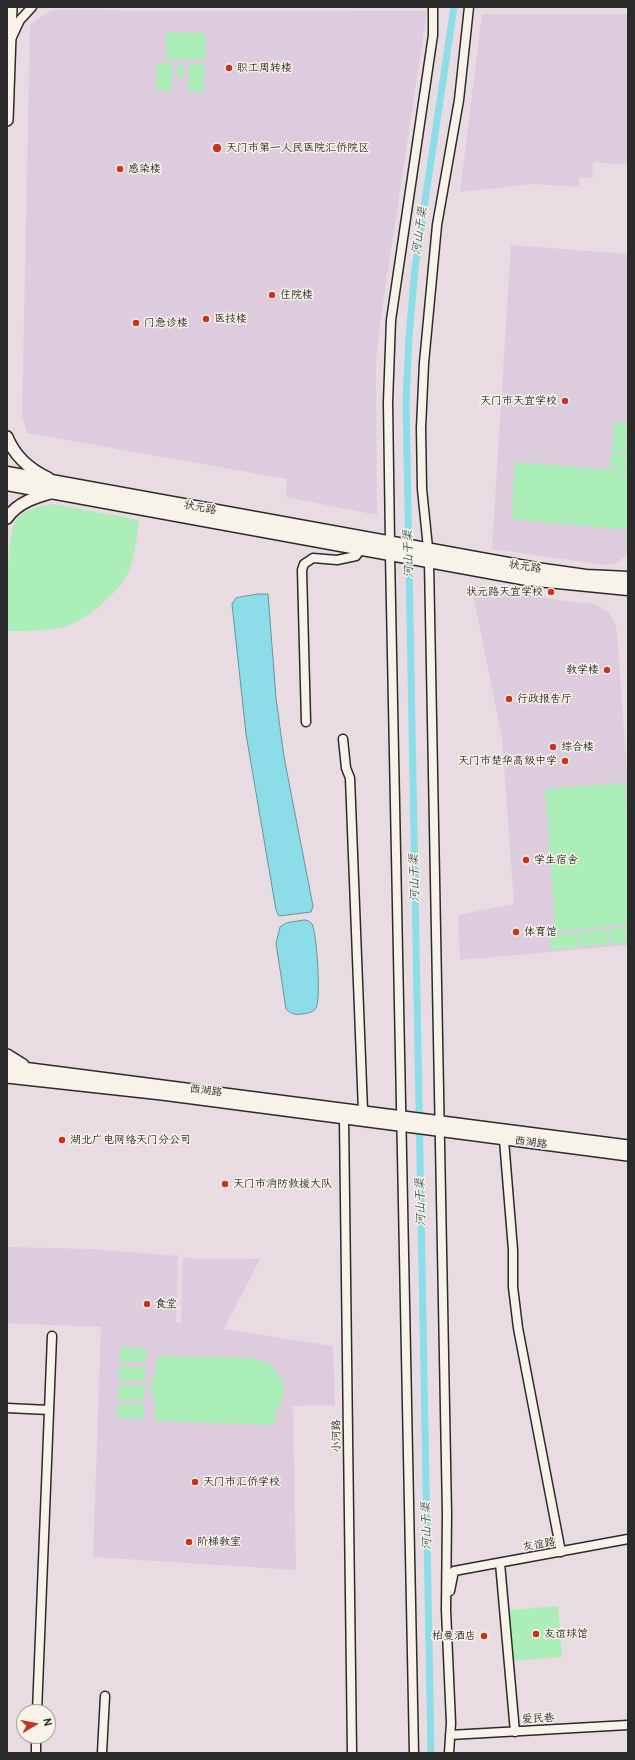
<!DOCTYPE html>
<meta charset="utf-8">
<style>
body{margin:0}
#map{position:relative;width:635px;height:1760px;overflow:hidden;background:#e8dce2;font-family:Pangolin,sans-serif}
canvas{display:block}
.frame{position:absolute;inset:0;border:8px solid #2b2b2b;pointer-events:none}
.north{position:absolute;left:16px;top:1704px;width:40px;height:40px;box-sizing:border-box;background:#f7f3e8;border:1px solid #a5a39c;border-radius:50%;rotate:80deg;font-size:11px;font-weight:700;line-height:16px;text-align:center;color:#2b2b2b}
.north::after{content:'';display:block;margin:auto;width:14px;height:18px;background:#c8321e;clip-path:polygon(50% 0,100% 100%,50% 72%,0 100%)}
</style>
<div id="map">
<canvas width="635" height="1760"></canvas>
<div class="frame"></div>
<div class="north">N</div>
</div>
<script>
const ctx = document.querySelector('canvas').getContext('2d');
ctx.lineJoin = 'round';
function paint(path, color) {
  ctx.fillStyle = color;
  ctx.fill(path, 'evenodd');
}
function strokePath(path, color, width, dash) {
  ctx.strokeStyle = color;
  ctx.lineWidth = width;
  ctx.lineCap = dash ? 'butt' : 'round';
  ctx.setLineDash(dash || []);
  ctx.stroke(path);
}
function write(font, color, halo, rows, align = 'center') {
  ctx.font = font + ' Pangolin,"LXGW WenKai TC",sans-serif';
  ctx.lineWidth = 3;
  ctx.setLineDash([]);
  ctx.textBaseline = 'middle';
  ctx.strokeStyle = halo;
  ctx.fillStyle = color;
  for (const [text, x, y, turn = 0] of rows) {
    ctx.save();
    ctx.translate(x, y);
    ctx.rotate((+turn || 0) * Math.PI / 180);
    ctx.textAlign = isNaN(turn) ? turn : align;
    if (halo) ctx.strokeText(text, 0, 0);
    ctx.fillText(text, 0, 0);
    ctx.restore();
  }
}
const built = new Path2D(`
 M51,10L427,11L379,331L376,361L377,515L286,497L287,479L27,433L22,416L30,25Z
 M482,14H628V165L593,162L592,178H579V187L533,184L460,192Z
 M511,245L628,254V554L616,564L608,565L590,563L492,549Z
 M471,585L559,600L595,604L609,613L615,623L617,634L628,784V945L460,960L458,915L514,904L502,738Z
 M7,1247L93,1249L178,1256L176,1322L181,1323L183,1258L260,1259L224,1329L333,1346L335,1405L293,1406L296,1570L93,1557L101,1327L7,1323Z`);
const green = new Path2D(`
 M166,32L206,33L205,60L166,59Z
 M157,63H172V91L156,90Z
 M189,64H204V92L188,91Z
 M177,65H184L183,78H177Z
 M614,422L628,423V438L613,437Z
 M613,438L628,439V454L612,452Z
 M611,454L628,455V470L610,468Z
 M515,462L628,471V530L511,519Z
 M53,504L139,520C137,537 135,554 129,571C121,591 85,622 63,627C46,631 26,631 8,631C9,607 4,536 17,519C26,508 40,506 53,504Z
 M625,783L628,828V924L556,932L545,789Z
 M628,927V942L610,944L608,929Z
 M606,929L608,944L580,947L578,932Z
 M577,933L578,947L551,950L549,936Z
 M120,1347L146,1348V1362H119Z
 M157,1356L251,1358L269,1363L281,1378L284,1390L281,1403L275,1413V1425L155,1421V1406L150,1389L153,1377L156,1370Z
 M119,1366L145,1367V1381H119Z
 M118,1385L145,1386L144,1400H118Z
 M118,1404H144V1419L117,1418Z
 M558,1606L562,1657L513,1661L509,1610Z`);
const water = new Path2D(`
 M258,594H268L276,698L284,757L313,906L311,912L279,916L276,910L246,734L232,604L236,598Z
 M304,920C307,920 310,921 312,924C317,932 321,1001 316,1008C313,1013 308,1013 302,1014C295,1015 291,1014 286,1009L276,943L280,927L286,923Z`);
const canal = new Path2D(`
 M431,1753L406,401L409,337L415,268L454,7`);
const minor = new Path2D(`
 M12,37L20,20L32,7
 M390,542L388,402L391,320L433,35V7
 M428,548L422,489L421,428L424,363L437,225L459,100L469,7
 M390,554L414,1753
 M429,561L447,1514L446,1610L451,1723L449,1753
 M306,722L302,570L304,564L313,558L337,560L356,556L361,549
 M343,739L346,768L350,778L363,1111
 M344,1119L352,1753
 M504,1140L513,1250V1287L518,1328L561,1552
 M7,1408L49,1410
 M500,1563L515,1732
 M450,1591L454,1571L628,1539
 M37,1712L52,1336
 M450,1735L628,1725
 M36,1753V1736
 M102,1753L105,1696`);
const secondary = new Path2D(`
 M7,120L11,7
 M7,437C15,457 29,469 48,478
 M7,518C18,502 36,497 54,492
 M7,1055L23,1065
 M7,1066L628,1146
 M7,1077L162,1094L628,1155`);
const primary = new Path2D(`
 M7,473L536,569L586,576L628,578
 M7,484L527,579L628,589`);
const markers = [
 [229,68,4,"#c8321e"],
 [217,148,5,"#c8321e"],
 [120,169,4,"#c8321e"],
 [272,295,4,"#c8321e"],
 [206,319,4,"#c8321e"],
 [136,323,4,"#c8321e"],
 [565,401,4,"#c8321e"],
 [551,592,4,"#c8321e"],
 [607,670,4,"#c8321e"],
 [509,699,4,"#c8321e"],
 [553,747,4,"#c8321e"],
 [565,761,4,"#c8321e"],
 [526,860,4,"#c8321e"],
 [516,932,4,"#c8321e"],
 [62,1140,4,"#c8321e"],
 [225,1184,4,"#c8321e"],
 [147,1304,4,"#c8321e"],
 [195,1482,4,"#c8321e"],
 [189,1542,4,"#c8321e"],
 [536,1634,4,"#c8321e"],
 [484,1636,4,"#c8321e"]
];
const poiNames = [
 ["职工周转楼",237,68],
 ["天门市第一人民医院汇侨院区",226,148],
 ["感染楼",128,169],
 ["住院楼",280,295],
 ["医技楼",214,319],
 ["门急诊楼",144,323],
 ["天门市天宜学校",557,401,"right"],
 ["状元路天宜学校",543,592,"right"],
 ["教学楼",599,670,"right"],
 ["行政报告厅",517,699],
 ["综合楼",561,747],
 ["天门市楚华高级中学",557,761,"right"],
 ["学生宿舍",534,860],
 ["体育馆",524,932],
 ["湖北广电网络天门分公司",70,1140],
 ["天门市消防救援大队",233,1184],
 ["食堂",155,1304],
 ["天门市汇侨学校",203,1482],
 ["阶梯教室",197,1542],
 ["友谊球馆",544,1634],
 ["柏曼酒店",476,1636,"right"]
];
const streetNames = [
 ["状元路",200,508,10],
 ["状元路",525,567,9],
 ["西湖路",206,1091,7],
 ["西湖路",531,1143,7],
 ["小河路",337,1436,-91],
 ["友谊路",539,1545,-10],
 ["爱民巷",538,1719,-3]
];
const waterNames = [
 ["河山干渠",420,231,-81],
 ["河山干渠",409,554,-91],
 ["河山干渠",415,878,-91],
 ["河山干渠",421,1202,-91],
 ["河山干渠",427,1526,-91]
];
paint(built, '#ddccde');
paint(green, '#abeeb7');
paint(water, '#8cdde7');
strokePath(water, '#65969c', 1);
strokePath(canal, '#8cdde7', 7);
strokePath(minor, '#2b2b2b', 11);
strokePath(secondary, '#2b2b2b', 14);
strokePath(primary, '#2b2b2b', 15);
strokePath(minor, '#f7f3e8', 8);
strokePath(secondary, '#f7f3e8', 11);
strokePath(primary, '#f7f3e8', 12);
for (const [x, y, r, color] of markers) {
  const dot = new Path2D();
  dot.arc(x, y, r, 0, 2 * Math.PI);
  ctx.fillStyle = color;
  ctx.fill(dot);
  strokePath(dot, '#f7f3e8', 1.5);
}
write('11px', '#2b2b2b', '#f7f3e8', poiNames, 'left');
write('11px', '#2b2b2b', '#f7f3e8', streetNames);
write('italic 12px', '#43585a', '#f7f3e8', waterNames);
</script>
